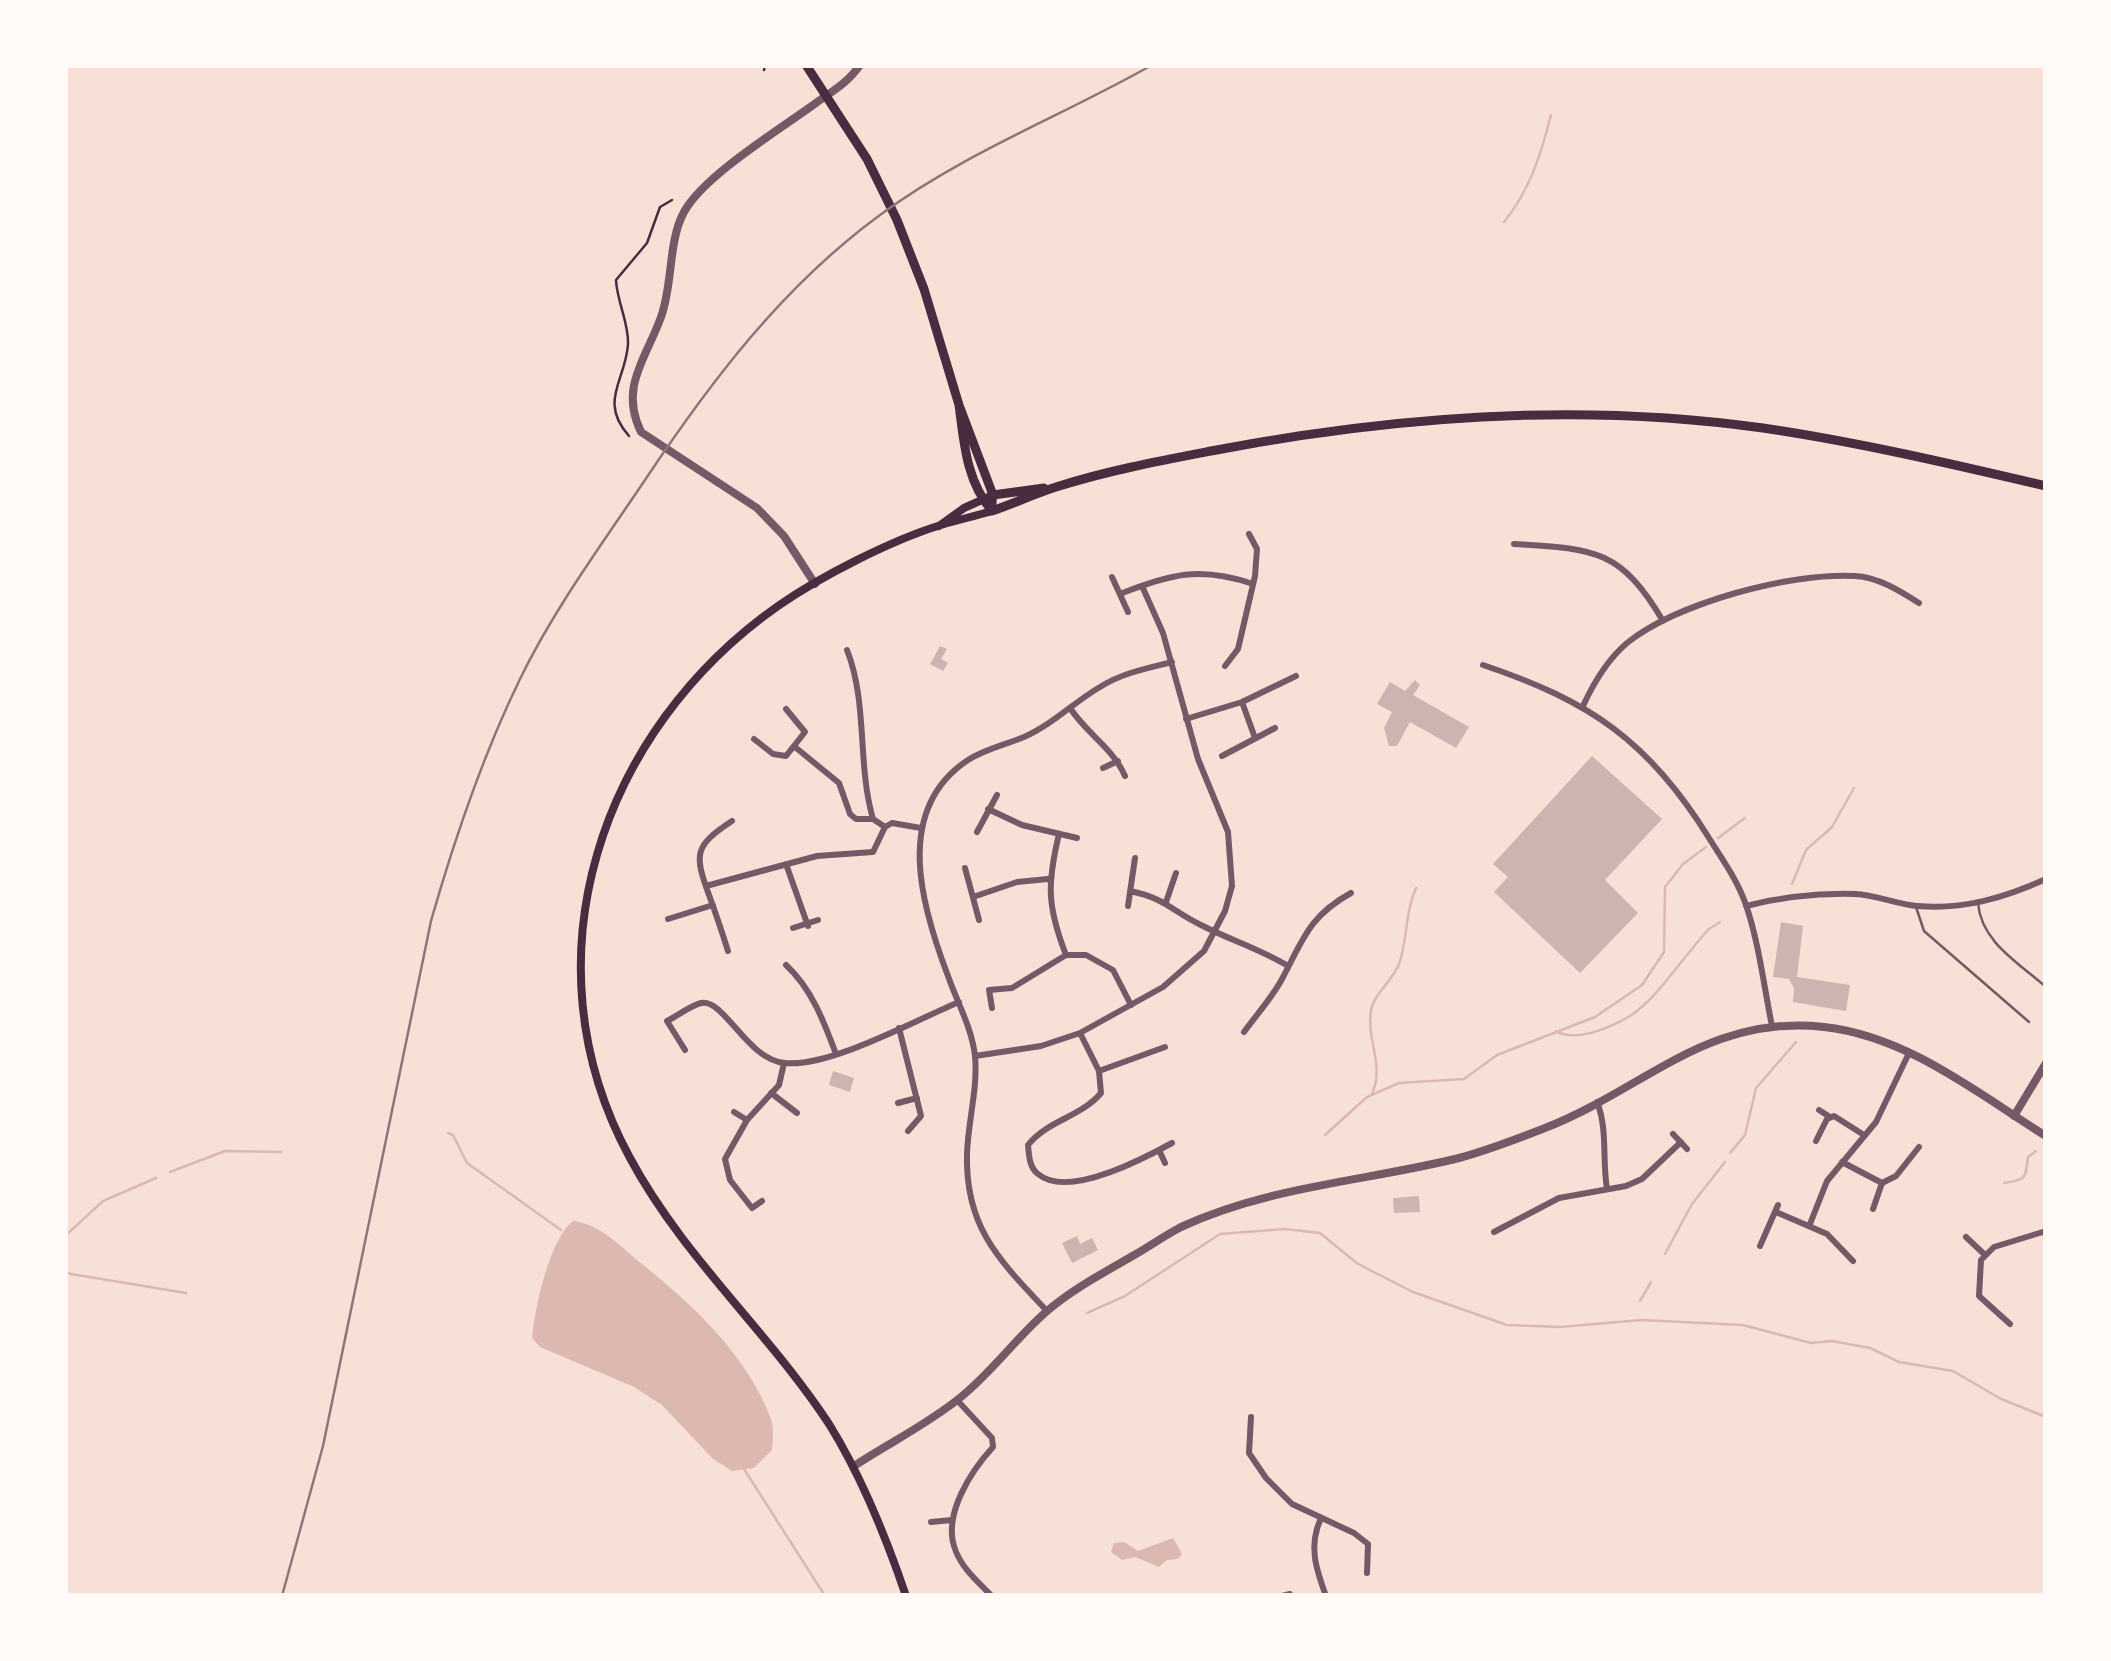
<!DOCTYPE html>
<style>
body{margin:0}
#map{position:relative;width:2111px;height:1661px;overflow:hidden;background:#f7e1d7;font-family:Signika,sans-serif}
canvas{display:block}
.frame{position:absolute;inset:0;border:68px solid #fffaf5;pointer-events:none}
</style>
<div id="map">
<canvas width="2111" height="1661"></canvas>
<div class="frame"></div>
</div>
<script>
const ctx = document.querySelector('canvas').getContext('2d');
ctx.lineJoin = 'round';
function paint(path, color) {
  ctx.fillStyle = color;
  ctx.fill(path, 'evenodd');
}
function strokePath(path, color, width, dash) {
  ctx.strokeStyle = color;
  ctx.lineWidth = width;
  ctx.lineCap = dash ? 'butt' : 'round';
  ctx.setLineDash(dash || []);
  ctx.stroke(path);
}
const water = new Path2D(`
 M573,1221C599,1224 617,1243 637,1260C691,1303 746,1353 771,1419C774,1428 773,1440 772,1450L754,1468L732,1471L712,1458L662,1405L634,1387L540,1347L532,1338C535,1308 549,1240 573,1221Z
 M1173,1538L1182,1554L1178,1559L1167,1560L1159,1567L1135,1557L1122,1560L1111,1552L1114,1543L1124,1542L1138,1551Z`);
const stream = new Path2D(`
 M1504,222C1530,190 1541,154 1551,115
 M1718,838L1745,818
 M1792,884L1806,850L1832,827L1854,788
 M1556,1031C1575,1043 1612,1027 1630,1016C1658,998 1685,954 1709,929L1720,922
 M1372,1094C1385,1065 1366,1040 1371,1010C1374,994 1393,980 1399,964C1408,938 1405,912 1416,888
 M448,1133L453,1135L467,1163L561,1230
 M1325,1135L1367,1097L1399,1083L1464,1079L1497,1055L1595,1017L1642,985L1664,952L1665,887L1683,864L1706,847
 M1730,1153L1745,1135L1756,1088L1796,1042
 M170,1172L225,1151L281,1152
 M2004,1183C2028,1180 2025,1177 2028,1157L2036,1151
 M65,1236L103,1201L156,1178
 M1665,1254L1692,1204L1725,1162
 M65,1273L186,1293
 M1640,1301L1651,1282
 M1087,1313L1125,1296L1220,1234L1285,1229L1320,1233L1358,1264L1413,1292L1507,1325L1560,1327L1641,1320L1743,1325L1811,1343L1832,1341L1870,1348L1899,1362L1953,1371L2001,1399L2046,1417
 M744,1469L825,1596`);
const building = new Path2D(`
 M940,646L947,649L941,659L948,663L943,671L930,664Z
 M1415,680L1420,685L1413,695L1469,727L1456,748L1410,722L1397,746H1389L1384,728L1392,712L1377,704L1390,682L1405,691Z
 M1592,756L1662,819L1605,880L1638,913L1580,973L1494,892L1508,877L1493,864Z
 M1781,922L1803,926L1797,977L1850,985L1846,1011L1793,1002L1794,988L1789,979L1773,977Z
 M833,1071L854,1078L850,1092L829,1085Z
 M1419,1196L1420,1212L1394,1213L1393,1198Z
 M1077,1236L1080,1244L1092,1238L1098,1250L1072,1263L1062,1243Z`);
const path = new Path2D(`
 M764,70L765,65
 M629,436C598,401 626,380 628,344C629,323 617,302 616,280L647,243L660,207L672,200`);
const service = new Path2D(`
 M1978,903C1981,942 2019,963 2046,987
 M1916,907L1924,931L2029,1022`);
const minor = new Path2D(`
 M1514,544C1593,549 1620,548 1663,621
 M1112,577L1128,612
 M1120,594C1170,574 1200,566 1253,584
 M847,650C868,703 857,764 873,819L885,827L892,823L921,828
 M1483,665C1590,701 1649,741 1709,838C1722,859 1738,881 1746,905C1759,943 1764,987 1772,1026
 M1225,666L1238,649L1255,576L1257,549L1249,534
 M1242,702L1255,738
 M1583,706C1594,682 1607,660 1627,643C1677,603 1791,572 1855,576C1878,577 1900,591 1919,603
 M1070,708C1087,734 1112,747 1125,776
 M1186,719L1242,702L1296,676
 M754,739L773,754L786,756L805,732L786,709
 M795,747L839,783L850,814L856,819H873
 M1222,756L1275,728
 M1103,768L1118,761
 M988,809L1022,825L1077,838
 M977,832L997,795
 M1059,834C1047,884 1047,906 1066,955
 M786,864L808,926
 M965,868L979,920
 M706,886L817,856L873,852L885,827
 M1130,891C1165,898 1172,911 1201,925C1230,940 1260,949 1288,966
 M973,897L1017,882L1048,879
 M1166,902L1176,873
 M1128,906L1135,858
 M1746,906C1782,897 1818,893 1855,894C1876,895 1896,904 1917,906C1963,910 2004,898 2046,879
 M668,919L713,905
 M793,928L818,920
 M728,951C722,932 716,914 709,895C694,854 694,846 732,821
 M786,965C812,989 824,1022 836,1054
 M992,1008L989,990L1012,988L1066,955H1086L1113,970L1131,1005
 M899,1028L921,1116L908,1131
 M1244,1032C1256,1015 1272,998 1282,979C1303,940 1309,916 1351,893
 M1080,1033L1099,1071L1101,1093C1081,1117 1048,1120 1028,1145C1029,1155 1029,1167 1038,1174C1068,1199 1143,1159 1172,1143
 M685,1050L667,1021C677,1016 690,1006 701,1003C724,998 747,1060 785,1063C829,1068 916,1020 959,1002
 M975,1056L1041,1046L1080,1033L1163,987L1204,951L1225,911L1232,886L1228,832L1198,759L1163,633L1142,586
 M1099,1071L1165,1047
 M771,1093L797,1113
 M1597,1102C1608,1129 1602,1160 1607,1189
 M898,1103L917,1098
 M1819,1110L1830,1117
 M734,1112L747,1120
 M1673,1134L1687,1149
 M1816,1141L1827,1119L1834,1116L1864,1135
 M1159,1150L1165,1163
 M1842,1162L1882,1183L1896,1176L1919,1147
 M762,1201L752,1208L730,1180L725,1159L747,1120L779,1085L784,1063
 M1873,1209L1882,1183
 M1776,1212L1827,1234L1853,1261
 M1810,1224L1827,1181L1876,1122L1909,1053
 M1494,1232L1559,1198L1626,1186L1642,1179L1681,1142
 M1966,1237L1984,1254
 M1760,1246L1778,1205
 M1047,1311C1000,1261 965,1228 967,1154C968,1121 978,1089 975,1056C972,1028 957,1002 948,976C922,908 892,810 968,760C985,749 1005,745 1024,737C1052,725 1074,702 1100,687C1122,673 1148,668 1172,662
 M2010,1324L1979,1296L1981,1260L1994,1247L2046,1231
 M957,1400L992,1438L993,1447C971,1471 944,1513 954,1546C960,1567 978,1582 992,1596
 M1251,1417L1249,1453L1266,1478L1292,1504L1354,1533L1368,1544L1367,1573
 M1321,1518C1308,1546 1316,1569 1326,1596
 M931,1522L952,1520
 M1282,1596L1290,1594`);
const tertiary = new Path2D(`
 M815,584L784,536L757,508L641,432C619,387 646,359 661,317C673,285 668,241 684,212C705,174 784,127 820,100C835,90 850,80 860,65
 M2014,1116L2046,1063
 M854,1466C889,1443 928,1424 961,1397C993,1371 1016,1338 1047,1311C1074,1288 1105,1272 1136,1254C1151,1245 1166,1235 1181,1227C1269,1186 1367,1181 1459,1158C1489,1150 1517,1139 1545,1128C1645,1089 1707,1014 1824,1027C1907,1036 1977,1093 2046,1136`);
const secondary = new Path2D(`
 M906,1596C886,1537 862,1477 829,1424C768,1331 683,1257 630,1158C522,960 601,730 778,606C821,576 892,540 941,525C958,520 975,516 992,511L993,495L964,508L939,526`);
const primary = new Path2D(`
 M806,65L867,159L897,220L924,289L959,405L993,495L1044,488
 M959,405C964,442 966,481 992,511C1013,504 1034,494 1056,487C1106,471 1159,461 1211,451C1392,416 1579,402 1763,428C1858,442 1952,464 2046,486`);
const rail = new Path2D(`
 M282,1596L323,1446L431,921C455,837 482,757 520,679C554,609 602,544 645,480C711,381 783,286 880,215C964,153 1062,116 1152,65`);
paint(water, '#dcb8b0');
strokePath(stream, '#dcb8b0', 2.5);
paint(building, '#ccb4b1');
strokePath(path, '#4a2c40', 2.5);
strokePath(service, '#755966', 2.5);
strokePath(minor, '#755966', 6);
strokePath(tertiary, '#755966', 8);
strokePath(secondary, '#4a2c40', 8);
strokePath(primary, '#4a2c40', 9);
strokePath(rail, '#8f747c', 2.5);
</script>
